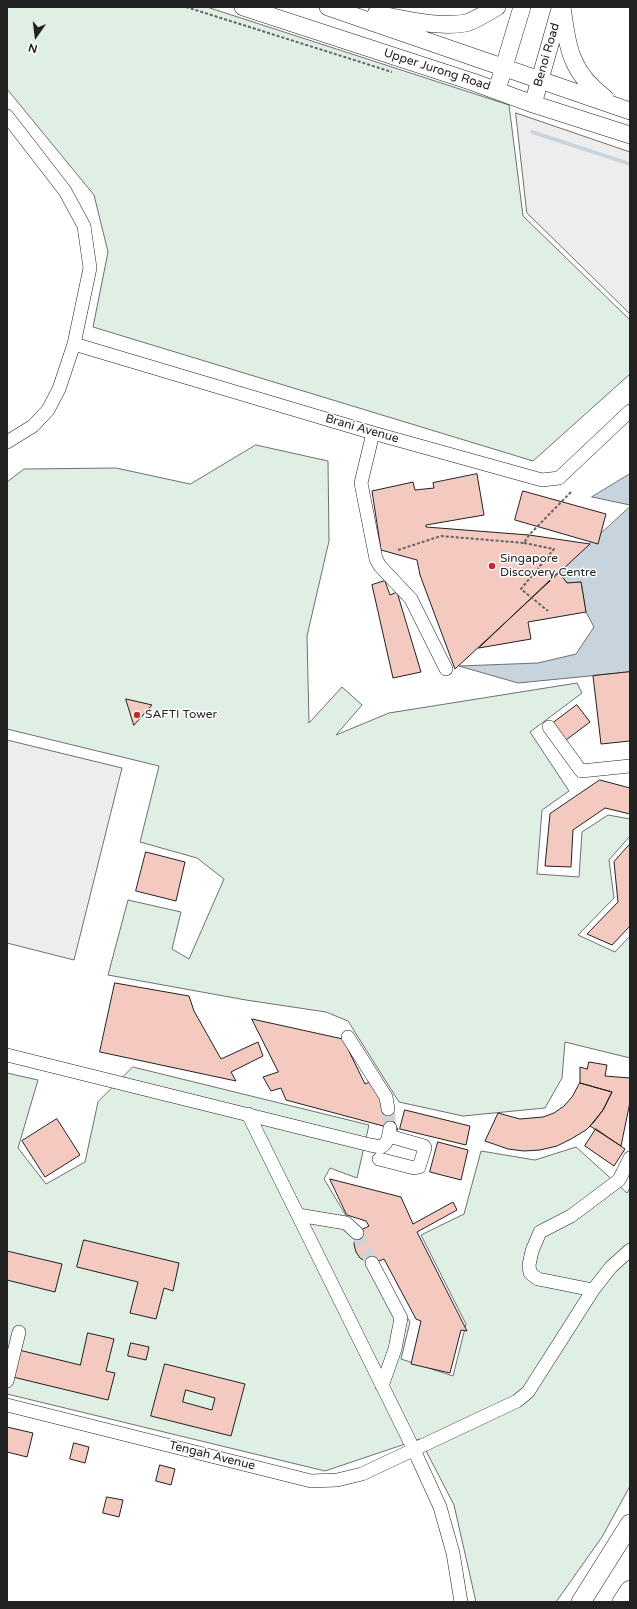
<!DOCTYPE html>
<style>
body{margin:0}
#map{position:relative;width:637px;height:1609px;overflow:hidden;background:#fff;font-family:"Varela Round",sans-serif}
canvas{display:block}
.frame{position:absolute;inset:0;border:8px solid #222;pointer-events:none}
.north{position:absolute;left:16px;top:16px;width:40px;height:40px;-webkit-text-stroke:3px #fff;paint-order:stroke;rotate:194deg;font-size:11px;font-weight:700;line-height:16px;text-align:center;color:#222}
.north::after{content:'';display:block;margin:auto;width:14px;height:18px;background:#222;clip-path:polygon(50% 0,100% 100%,50% 72%,0 100%)}
</style>
<div id="map">
<canvas width="637" height="1609"></canvas>
<div class="frame"></div>
<div class="north">N</div>
</div>
<script>
const ctx = document.querySelector('canvas').getContext('2d');
ctx.lineJoin = 'round';
function paint(path, color) {
  ctx.fillStyle = color;
  ctx.fill(path, 'evenodd');
}
function strokePath(path, color, width, dash) {
  ctx.strokeStyle = color;
  ctx.lineWidth = width;
  ctx.lineCap = dash ? 'butt' : 'round';
  ctx.setLineDash(dash || []);
  ctx.stroke(path);
}
function write(font, color, halo, rows, align = 'center') {
  ctx.font = font + ' "Varela Round",sans-serif';
  ctx.lineWidth = 3;
  ctx.setLineDash([]);
  ctx.textBaseline = 'middle';
  ctx.strokeStyle = halo;
  ctx.fillStyle = color;
  for (const [text, x, y, turn = 0] of rows) {
    ctx.save();
    ctx.translate(x, y);
    ctx.rotate((+turn || 0) * Math.PI / 180);
    ctx.textAlign = isNaN(turn) ? turn : align;
    if (halo) ctx.strokeText(text, 0, 0);
    ctx.fillText(text, 0, 0);
    ctx.restore();
  }
}
const green = new Path2D(`
 M7,7H207L509,105L523,216L630,320V374L533,461L93,327L108,252L94,195L7,89Z
 M256,445L328,461L329,541L307,636L309,723L342,687L362,705L336,735L389,713L577,683L582,693L530,732L569,791L542,810L537,874L579,877L582,832L608,815L630,819V836L609,860L614,898L578,935L615,952L630,936V1058L565,1042L562,1078L545,1108L463,1116L399,1102L348,1021L326,1012L246,1000L108,975L128,900L181,912L172,949L189,959L224,879L197,858L140,842L159,766L7,729V482L24,469L116,468L190,484Z
 M133,1067L369,1125L357,1178L330,1168L324,1179L410,1322L401,1359L453,1376L466,1324L421,1235L464,1214L481,1151L535,1160L576,1147L627,1193L630,1188V1486L602,1537L556,1602H476L454,1505L420,1439L325,1471L7,1394V1073L38,1080L18,1148L46,1184L85,1162L98,1102Z`);
const parking = new Path2D(`
 M516,113L630,152V314L527,213Z
 M7,740L122,768L74,960L7,943Z`);
const water = new Path2D(`
 M630,474V505L592,497Z
 M630,507V672L518,683L459,666L538,663L576,654L594,627L586,612L581,582L567,583L559,572Z`);
const stream = new Path2D(`
 M532,132L630,164`);
const building = new Path2D(`
 M477,474L484,515L426,525V527L529,535L590,544L455,669L420,575L417,560L381,550L372,491L413,482L415,490L434,488L433,483Z
 M523,491L606,514L598,544L515,520Z
 M559,572L567,583L581,582L586,612L528,622L531,639L479,648Z
 M385,581L390,595L397,592L421,672L393,678L372,585Z
 M630,672V741L601,744L593,676Z
 M126,699L152,705L134,725Z
 M577,705L590,722L566,740L553,723Z
 M600,780L630,788V814L605,808L573,830L571,867L545,866L550,814Z
 M630,844V926L612,945L587,934L618,902L614,862Z
 M146,852L185,862L176,901L136,891Z
 M115,983L189,996L194,1011L221,1059L258,1042L263,1056L231,1072L236,1081L100,1052Z
 M252,1019L343,1039L365,1084L374,1080L398,1130L286,1100L281,1088L271,1091L263,1077L278,1072Z
 M589,1062L607,1065L605,1076L630,1078V1102L621,1146L590,1126L603,1110L612,1092L580,1083V1067L587,1069Z
 M580,1083L612,1092L603,1110L594,1122L586,1130L571,1139L557,1146L540,1150L524,1151L508,1149L485,1141L498,1113L520,1119L543,1117L554,1113L564,1106L572,1097Z
 M405,1110L470,1126L466,1145L400,1129Z
 M57,1119L80,1155L45,1177L22,1141Z
 M596,1129L625,1149L614,1166L585,1146Z
 M438,1142L468,1150L461,1180L430,1172Z
 M330,1179L401,1197L413,1224L453,1202L457,1210L417,1232L467,1331L461,1330L450,1373L411,1364L421,1321L416,1319L384,1259L374,1263L367,1262L360,1258L356,1252L354,1244L355,1237L359,1231L369,1226L366,1221L347,1215Z
 M84,1240L179,1263L173,1291L164,1288L156,1319L130,1313L138,1282L77,1267Z
 M7,1251L62,1264L55,1292L7,1280Z
 M88,1333L114,1339L106,1371L115,1373L108,1400L13,1377L19,1350L80,1365Z
 M131,1343L149,1347L146,1360L128,1356Z
 M165,1364L245,1384L231,1436L151,1416ZM186,1390L215,1398L212,1410L183,1402Z
 M7,1427L33,1433L27,1457L7,1452Z
 M74,1443L89,1447L85,1463L70,1459Z
 M160,1465L175,1469L171,1485L156,1481Z
 M107,1497L123,1500L119,1517L103,1513Z`);
const minorTunnel = new Path2D(`
 M388,1109L390,1128
 M357,1233L372,1263`);
const path = new Path2D(`
 M186,7L392,72
 M524,543L554,549L521,589L548,611
 M398,550L441,536L524,543L529,535L571,492`);
const minor = new Path2D(`
 M7,116L65,191L84,226L90,268L74,344L59,389L48,410L33,426L7,442
 M74,344L373,433L542,480L559,478L630,411
 M373,433L361,483L376,559L380,566L411,599L446,669
 M549,727L581,771L630,766
 M348,1037L386,1097L388,1109
 M7,1055L370,1145L381,1147L385,1144L388,1139L390,1128
 M248,1114L414,1450L440,1507L453,1553L461,1602
 M379,1159L414,1168L419,1167L425,1148L424,1146L389,1136
 M298,1215L346,1223L357,1233
 M372,1263L401,1318L395,1349L382,1386
 M593,1290L538,1279L530,1273L529,1265L532,1251L540,1232L571,1216L619,1180L630,1158
 M7,1381L19,1332
 M7,1405L311,1481L337,1480L362,1474L517,1401L528,1392L593,1290L611,1267L630,1250`);
const major = new Path2D(`
 M243,7L473,82L533,104L630,135
 M328,7L630,111
 M562,7C568,48 570,72 605,98
 M376,14C404,19 437,28 466,23C476,20 488,12 497,7
 M497,90L522,7
 M533,104L560,9`);
const highway = new Path2D(`
 M581,1602L630,1524
 M622,1602L630,1590`);
const markers = [
 [492,566,4,"#c62828"],
 [137,715,4,"#c62828"]
];
const streetNames = [
 ["Benoi Road",547,55,-74],
 ["Upper Jurong Road",437,70,18],
 ["Brani Avenue",362,429,16],
 ["Tengah Avenue",212,1456,14]
];
const poiNames = [
 ["Singapore",500,559],
 ["Discovery Centre",500,573],
 ["SAFTI Tower",145,715]
];
paint(green, '#e0efe3');
strokePath(green, '#6f6f6f', 1);
paint(parking, '#ededed');
strokePath(parking, '#6f6f6f', 1);
paint(water, '#c7d3dd');
strokePath(water, '#6f6f6f', 1);
strokePath(stream, '#c7d3dd', 3.5);
paint(building, '#f3c9c0');
strokePath(building, '#222', 1);
strokePath(minorTunnel, '#d3d3d3', 13, [13, 6]);
strokePath(minor, '#222', 14);
strokePath(major, '#222', 18);
strokePath(highway, '#222', 20);
strokePath(path, '#646464', 2, [3, 2]);
strokePath(minor, '#fff', 13);
strokePath(major, '#fff', 17);
strokePath(highway, '#fff', 19);
for (const [x, y, r, color] of markers) {
  const dot = new Path2D();
  dot.arc(x, y, r, 0, 2 * Math.PI);
  ctx.fillStyle = color;
  ctx.fill(dot);
  strokePath(dot, '#fff', 1.5);
}
write('12px', '#222', '#fff', streetNames);
write('12px', '#222', '#fff', poiNames, 'left');
</script>
